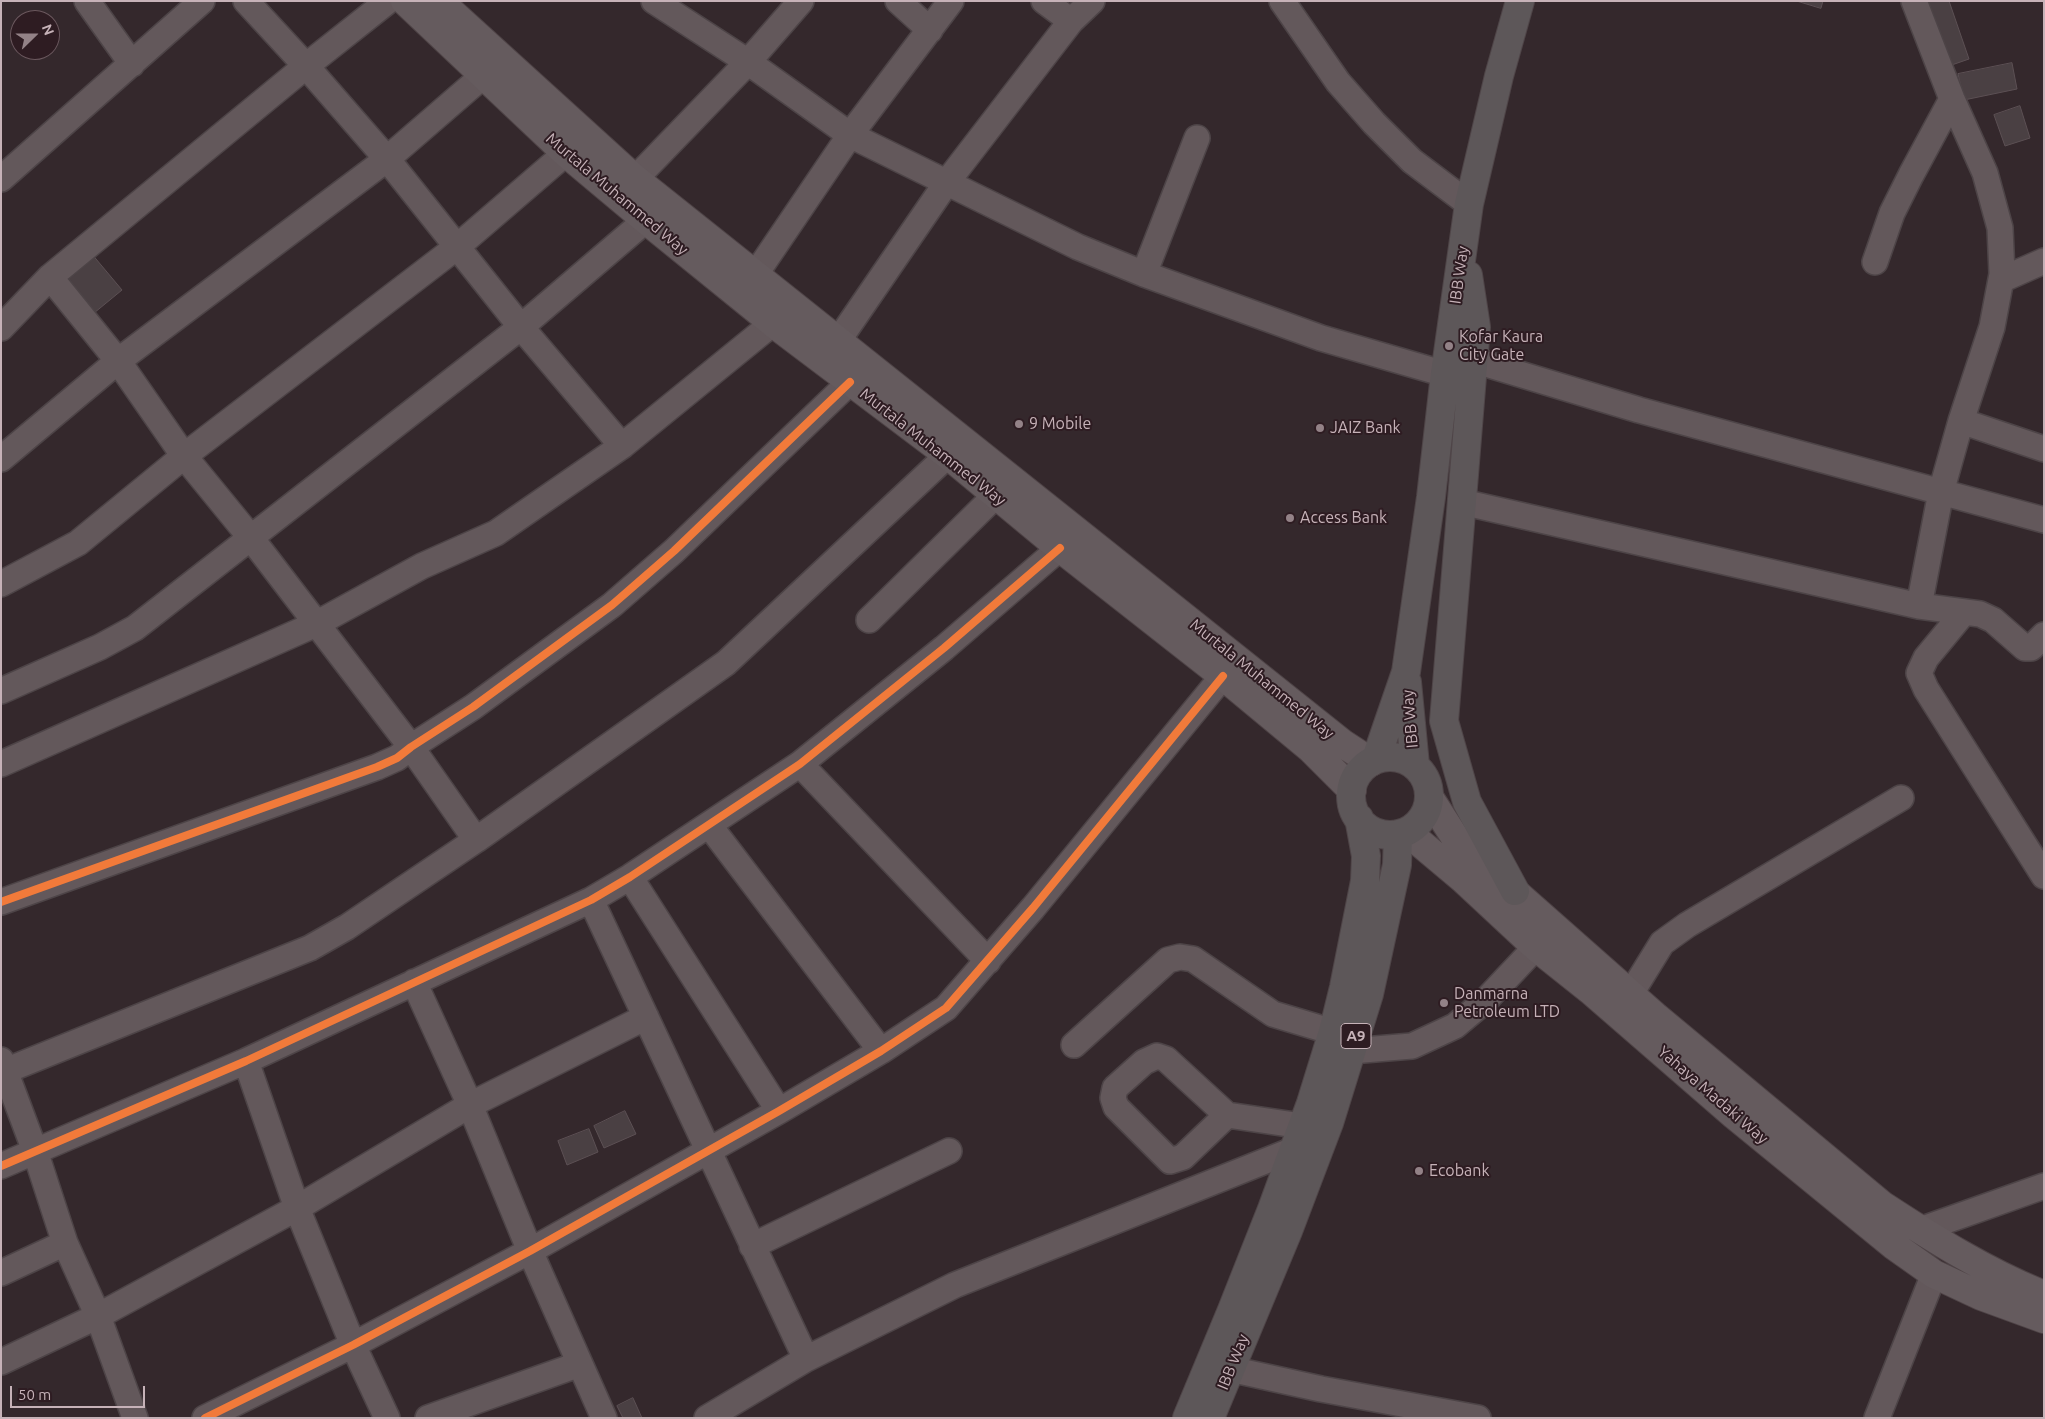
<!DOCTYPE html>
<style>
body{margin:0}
#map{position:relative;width:2045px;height:1419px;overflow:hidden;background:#34282c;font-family:Ubuntu,sans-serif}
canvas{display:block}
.frame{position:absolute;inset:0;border:2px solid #c6b2b8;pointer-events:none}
.north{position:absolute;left:10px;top:10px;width:50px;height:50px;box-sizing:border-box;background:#2e1c22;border:1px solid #6b585e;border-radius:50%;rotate:68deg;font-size:14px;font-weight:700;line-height:20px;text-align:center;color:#c6b2b8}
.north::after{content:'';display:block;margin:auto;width:18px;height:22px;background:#938287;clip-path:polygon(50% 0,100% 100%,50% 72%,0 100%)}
.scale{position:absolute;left:10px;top:1386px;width:135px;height:22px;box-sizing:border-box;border:2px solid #c6b2b8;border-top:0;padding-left:6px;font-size:15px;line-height:18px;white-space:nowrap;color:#c6b2b8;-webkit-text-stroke:4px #2e1c22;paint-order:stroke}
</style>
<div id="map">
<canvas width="2045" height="1419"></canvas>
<div class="frame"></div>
<div class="north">N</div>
<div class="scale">50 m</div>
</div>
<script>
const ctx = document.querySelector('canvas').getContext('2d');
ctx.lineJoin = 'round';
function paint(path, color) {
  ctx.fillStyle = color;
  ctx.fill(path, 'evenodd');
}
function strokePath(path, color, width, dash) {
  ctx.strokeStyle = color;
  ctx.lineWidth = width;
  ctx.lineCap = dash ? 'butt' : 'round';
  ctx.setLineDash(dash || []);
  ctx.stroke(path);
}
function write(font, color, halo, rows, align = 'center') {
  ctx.font = font + ' Ubuntu,sans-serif';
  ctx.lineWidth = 4;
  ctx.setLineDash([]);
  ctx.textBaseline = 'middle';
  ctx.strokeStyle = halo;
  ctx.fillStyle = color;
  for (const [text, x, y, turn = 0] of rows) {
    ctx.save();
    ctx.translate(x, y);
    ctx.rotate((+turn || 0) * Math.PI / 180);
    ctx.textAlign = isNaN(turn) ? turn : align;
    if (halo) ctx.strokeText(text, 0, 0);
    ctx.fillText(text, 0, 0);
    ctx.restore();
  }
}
const building = new Path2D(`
 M1797,1H1823L1821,8Z
 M1921,1H1949L1969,59L1943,68Z
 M2012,63L2017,89L1964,100L1958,74Z
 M2020,106L2030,138L2005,146L1994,115Z
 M91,253L122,290L94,313L64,276Z
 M625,1111L636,1134L604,1148L594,1126Z
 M589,1129L598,1152L567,1165L558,1141Z
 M633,1398L642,1418H623L617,1406Z`);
const minor = new Path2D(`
 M87,1L132,64
 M246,1L306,66L387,159L521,327L622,446
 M654,1L748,62L850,135L1078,247L1144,274L1321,338L1445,374
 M898,1L930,30
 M1044,1L1071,21
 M1282,1L1338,82L1374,123L1412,161L1469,204
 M1914,1L1952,99L1985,173L2000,228L2002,274L1992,327L1961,421L1941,492L1919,606
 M1,179L202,1
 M635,179L748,62L801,1
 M1875,262L1892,213L1911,175L1952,99
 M1144,274L1197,138
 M755,275L850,135L951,1
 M50,277L118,361L184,456L251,538L411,747L476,840
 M2001,280L2044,261
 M1,328L50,277L306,66L388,1
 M838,341L947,182L1071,21L1092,1
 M1473,360L1639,410L2044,520
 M1961,421L2044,449
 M1,459L118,361L387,159L484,75
 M1462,502L1919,606L1980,614L1993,620L2025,648H2031L2044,635
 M1,584L78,543L184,456L458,246L566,153
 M1964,612L1926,658L1919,673L1926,689L2044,876
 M869,620L996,495
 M1,691L100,647L135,628L521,327L646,220
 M1,764L316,624L422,566L496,533L622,446L773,323L786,310
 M800,764L988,961
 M709,825L881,1051
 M630,877L779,1111
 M591,900L806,1359
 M1,902L377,767L397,758L411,747L473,707L612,605L674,551L850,382
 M414,982L470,1105L530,1251L604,1418
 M1630,995L1662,943L1687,925L1901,798
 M1074,1045L1168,960L1180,957L1193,959L1273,1014L1333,1032
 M1351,1051L1412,1046L1455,1026L1486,1000L1536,947
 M1,1060L35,1151L65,1243L98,1316L135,1418
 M246,1061L297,1208L353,1345L387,1418
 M5,1071L310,948L347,927L476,840L726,663L948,455
 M1227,1115L1183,1157L1170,1161L1116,1107L1113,1098L1115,1088L1144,1062L1157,1056L1166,1059L1227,1115L1302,1126
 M1,1166L246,1061L591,900L630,877L800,764L944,648L1060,548
 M1920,1230L2044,1186
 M752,1246L949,1151
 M1,1273L65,1243
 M1,1362L98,1316L297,1208L470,1105L646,1017
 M1230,1369L1321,1389L1478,1418
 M205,1418L353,1345L530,1251L779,1111L881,1051L946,1008L1033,908L1223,676
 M428,1418L580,1364
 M707,1418L806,1359L955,1285L1293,1150
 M1877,1418L1934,1274`);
const major = new Path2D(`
 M405,1L566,153L646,220L773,323L948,455L1060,548L1223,676L1311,749L1352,790
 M439,1L635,179L1342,743L1371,762
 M1429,797L1458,842L1474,856L1655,1016L1882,1205C1934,1239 1986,1272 2044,1295
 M1407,832L1463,879L1536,947L1590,990L1734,1115L1893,1245L1934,1274L1981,1296L2044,1319`);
const highway = new Path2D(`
 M1468,275L1476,327L1444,721L1467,802L1515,891
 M1407,682L1415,765
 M1351 796a39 39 0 1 1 78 0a39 39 0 1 1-78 0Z
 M1376,759L1406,672L1431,497L1445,374L1469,204L1499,76L1520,1
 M1187,1418L1232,1310L1272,1209L1311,1103L1333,1032L1344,987L1365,881L1366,856L1359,818
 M1210,1418L1288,1231L1329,1123L1369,994L1397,865L1398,834`);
const cycleway = new Path2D(`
 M1,902L377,767L397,758L411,747L473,707L612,605L674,551L850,382
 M1,1166L246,1061L591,900L630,877L800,764L944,648L1060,548
 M205,1418L353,1345L530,1251L779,1111L881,1051L946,1008L1033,908L1223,676`);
const markers = [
 [1449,346,5,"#938287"],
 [1019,424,5,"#938287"],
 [1320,428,5,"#938287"],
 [1290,518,5,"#938287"],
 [1444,1003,5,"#938287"],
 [1419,1171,5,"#938287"]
];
const shields = [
 [1356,1036,30]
];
const shieldNames = [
 ["A9",1356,1036]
];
const streetNames = [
 ["Murtala Muhammed Way",617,194,40],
 ["IBB Way",1459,275,-82],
 ["Murtala Muhammed Way",933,447,38],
 ["Murtala Muhammed Way",1262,679,39],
 ["IBB Way",1410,719,-95],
 ["Yahaya Madaki Way",1713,1095,41],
 ["IBB Way",1233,1362,-68]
];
const poiNames = [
 ["Kofar Kaura",1459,337],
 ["City Gate",1459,355],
 ["9 Mobile",1029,424],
 ["JAIZ Bank",1330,428],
 ["Access Bank",1300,518],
 ["Danmarna",1454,994],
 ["Petroleum LTD",1454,1012],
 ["Ecobank",1429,1171]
];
paint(building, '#4a4043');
strokePath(building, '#5c5054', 1);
strokePath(minor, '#4d4447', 28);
strokePath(major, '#4e4346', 30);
strokePath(highway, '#4f4548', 30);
strokePath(minor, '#63585b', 25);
strokePath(major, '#655b5e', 28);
strokePath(highway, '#5d5759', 28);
strokePath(cycleway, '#f17a3a', 8);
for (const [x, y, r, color] of markers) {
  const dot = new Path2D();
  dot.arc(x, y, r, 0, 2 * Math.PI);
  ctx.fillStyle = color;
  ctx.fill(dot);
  strokePath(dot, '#2e1c22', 2);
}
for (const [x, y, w] of shields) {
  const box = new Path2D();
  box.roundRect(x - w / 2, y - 12.5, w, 25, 4);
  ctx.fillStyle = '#2e1c22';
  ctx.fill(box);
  strokePath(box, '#c6b2b8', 1);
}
write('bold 15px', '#c6b2b8', null, shieldNames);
write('16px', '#c6b2b8', '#2e1c22', streetNames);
write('16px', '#c6b2b8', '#2e1c22', poiNames, 'left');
</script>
